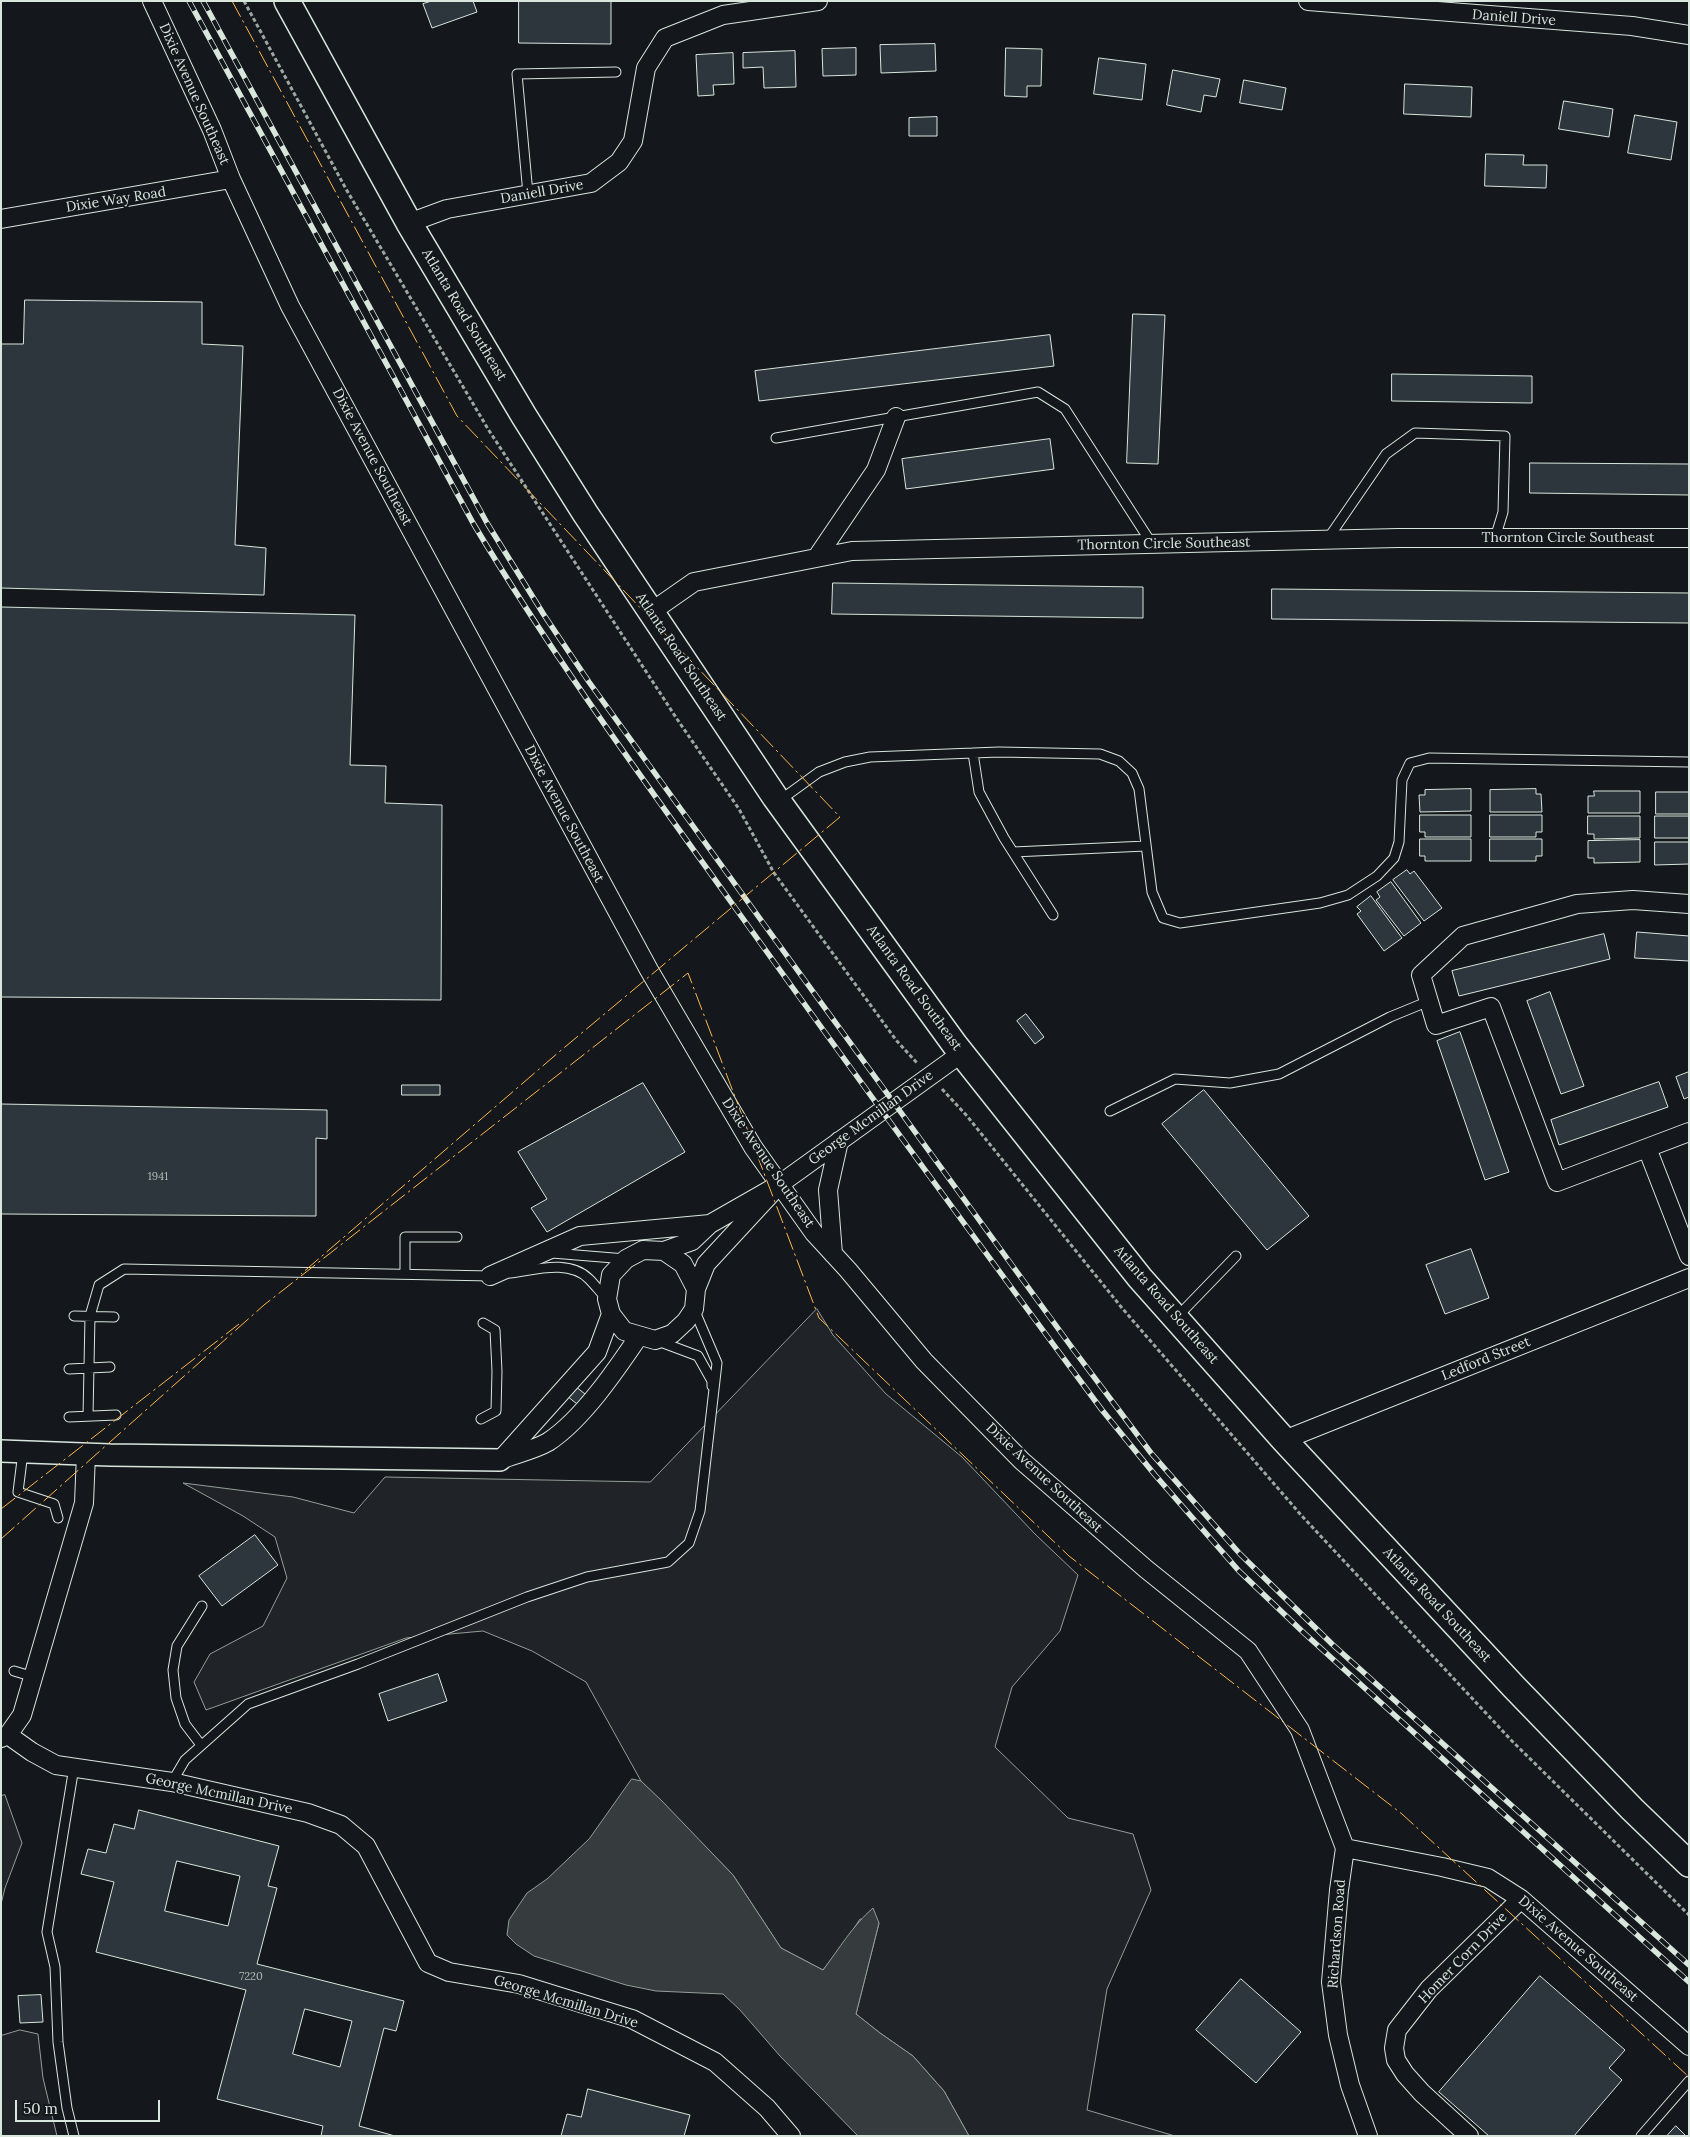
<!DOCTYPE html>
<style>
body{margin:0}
#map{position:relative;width:1690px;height:2137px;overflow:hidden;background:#14181c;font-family:Lora,serif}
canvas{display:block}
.frame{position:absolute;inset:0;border:2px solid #d8e6dc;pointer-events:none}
.scale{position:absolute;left:15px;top:2100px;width:145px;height:22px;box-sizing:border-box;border:2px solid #d8e6dc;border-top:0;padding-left:6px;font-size:15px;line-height:18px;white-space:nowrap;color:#d8e6dc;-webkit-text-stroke:4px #14181c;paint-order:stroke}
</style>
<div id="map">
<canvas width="1690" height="2137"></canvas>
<div class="frame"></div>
<div class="scale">50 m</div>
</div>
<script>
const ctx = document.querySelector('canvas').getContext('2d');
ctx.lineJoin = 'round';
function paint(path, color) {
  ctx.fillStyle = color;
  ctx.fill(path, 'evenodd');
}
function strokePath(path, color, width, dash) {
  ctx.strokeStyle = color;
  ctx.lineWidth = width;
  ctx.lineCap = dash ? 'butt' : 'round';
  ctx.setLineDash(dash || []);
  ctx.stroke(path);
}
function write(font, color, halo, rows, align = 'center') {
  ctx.font = font + ' Lora,serif';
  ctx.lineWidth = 4;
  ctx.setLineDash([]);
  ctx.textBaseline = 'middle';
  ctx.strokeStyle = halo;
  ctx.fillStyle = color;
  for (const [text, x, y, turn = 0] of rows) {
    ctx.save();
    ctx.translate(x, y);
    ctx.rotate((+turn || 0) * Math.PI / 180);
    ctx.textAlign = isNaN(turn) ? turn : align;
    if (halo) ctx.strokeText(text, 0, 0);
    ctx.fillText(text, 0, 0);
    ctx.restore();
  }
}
const green = new Path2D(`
 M817,1309L833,1335L886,1394L962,1457L1035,1534L1078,1575L1060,1631L1012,1687L995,1747L1068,1818L1133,1834L1151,1890L1107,1989L1087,2110L1175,2136H969L944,2091L913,2056L880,2033L856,2014L879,1923L860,1919L847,1939L823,1970L781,1948L733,1875L641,1781L586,1682L532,1651L483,1631L406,1638L206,1710L194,1682L210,1654L263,1626L287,1578L275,1537L243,1516L183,1483L293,1497L354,1513L385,1477L650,1482Z
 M5,1795L22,1843L5,1888L1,1904V1796Z
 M20,2030L38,2034L43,2078L57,2136H1V2036Z`);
const water = new Path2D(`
 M632,1779L641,1781L662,1801L733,1875L781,1948L823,1970C839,1949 853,1925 873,1908L879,1923L856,2014L880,2033L913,2056L944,2091L969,2136H858L780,2056L740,2010L723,1994L656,1991L626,1985L534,1956L516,1944L507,1935L509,1920L527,1893L547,1879L589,1839Z`);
const building = new Path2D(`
 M432,1H473L477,12L432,28L423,4Z
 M519,1H611V44L519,43Z
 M935,44L936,71L881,73L880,45Z
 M856,48V75L823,76L822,49Z
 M1006,48L1042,49L1041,86H1027V97L1005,96Z
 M795,51L796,87L764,88L763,67L743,68V53Z
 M733,53L734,84L713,85L714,95L698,96L696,55Z
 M1099,58L1146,64L1142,100L1094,94Z
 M1173,70L1220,79L1216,97L1204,95L1201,112L1167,105Z
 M1244,80L1286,88L1282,110L1240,103Z
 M1405,84L1472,87L1471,117L1404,114Z
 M1564,101L1613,109L1609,137L1559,129Z
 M1635,115L1677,122L1671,160L1628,153Z
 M937,117V136H909V118Z
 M1486,154L1524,155L1523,165H1547L1546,188L1485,186Z
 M25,300L202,302V344L243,346L235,545L266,548L264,595L1,588V344H23Z
 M1133,314L1165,315L1158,464L1127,463Z
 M1050,335L1054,366L759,401L755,371Z
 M1392,374L1532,376V403L1392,401Z
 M1050,439L1054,469L906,489L902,459Z
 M1530,463L1689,464V495L1530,493Z
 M833,583L1143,587V618L832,614Z
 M1272,589L1689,593V623L1272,619Z
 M1,607L355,615L350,765L386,766L385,803L442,805L441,1000L1,997Z
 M1471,789V811L1420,812L1419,795H1425V790Z
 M1536,789V794H1541L1542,812H1490V790Z
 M1594,791H1640V813H1588V796H1594Z
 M1656,792H1689V814H1656Z
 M1420,815H1471V837H1425V832H1420Z
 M1490,815H1542V832H1536V837H1490Z
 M1588,816H1640V838L1594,839V834H1588Z
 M1655,816H1689V838H1655Z
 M1420,839H1471V861H1425V856H1420Z
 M1490,839H1542V856H1536V861H1490Z
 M1640,840V862L1594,863V858H1588V841Z
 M1655,842H1689V864L1655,865Z
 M1407,870L1410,874L1414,871L1442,908L1424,921L1393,880Z
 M1391,882L1421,923L1404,936L1376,900L1380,897L1377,892Z
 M1371,896L1402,938L1384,951L1357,914L1361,911L1357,907Z
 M1637,932L1689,936V961L1635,958Z
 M1604,934L1610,959L1459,996L1452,971Z
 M1550,992L1584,1086L1561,1094L1527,1001Z
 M1026,1014L1044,1037L1035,1044L1017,1021Z
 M1460,1032L1509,1172L1485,1180L1437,1041Z
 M1689,1072V1097L1684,1099L1676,1077Z
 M1659,1082L1668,1107L1559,1145L1551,1120Z
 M643,1083L685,1152L547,1232L531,1208L547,1199L518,1152Z
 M402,1085H440V1095H402Z
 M1204,1090L1309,1216L1267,1250L1162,1124Z
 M1,1104L327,1110V1139L316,1138V1216L1,1214Z
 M1471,1249L1489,1298L1445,1314L1426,1265Z
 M575,1386L585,1394L577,1404L567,1396Z
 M255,1535L278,1565L222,1606L199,1576Z
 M438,1674L447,1701L388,1721L379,1694Z
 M139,1810L279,1846L268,1886L277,1888L257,1964L404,2001L396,2031L384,2028L359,2126L395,2136H321L323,2126L217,2099L246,1990L96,1952L114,1882L81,1874L88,1849L106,1853L114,1824L134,1829ZM177,1861L240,1876L228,1926L165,1911ZM305,2009L352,2021L340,2067L293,2054Z
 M1540,1976L1625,2050L1609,2068L1622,2080L1574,2136H1489L1439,2092Z
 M1241,1979L1301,2032L1256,2083L1196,2030Z
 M41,1995L43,2022L20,2023L18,1996Z
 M588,2089L690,2115L684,2136H561L567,2114L581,2117Z
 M1676,2126L1686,2136H1667Z`);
const path = new Path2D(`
 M244,1L346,189L488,429L677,719L739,809L774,873L896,1040L917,1063
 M942,1089L967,1116L1122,1308L1301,1515L1511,1740L1689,1915`);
const service = new Path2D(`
 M528,194L517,74L616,72
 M776,438L1038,392L1065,409L1152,544
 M1327,540L1386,454L1415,433L1505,436L1503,512L1495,538
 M973,753L979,792L1004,838L1053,915
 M779,801L819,772L845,762L870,757L999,752L1100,754L1119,761L1132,773L1139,789L1152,892L1163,918L1180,923L1320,903L1348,895L1377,876L1394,858L1399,842L1402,780L1410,763L1429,758L1689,762
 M1013,852L1146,846
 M1110,1111L1175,1079L1230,1083L1279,1074L1390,1017L1429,1001
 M552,1253L626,1259
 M510,1273C535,1270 569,1259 589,1279C595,1285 601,1293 607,1299
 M405,1274V1237H457
 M74,1316L114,1317
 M1177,1317L1236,1256
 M658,1341L698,1356L712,1381V1386
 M69,1369L110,1367
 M88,1416L90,1316L99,1285L124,1269L492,1276
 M69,1417L116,1415
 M481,1419L496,1411L497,1371L495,1330L483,1323
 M23,1452L18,1492L54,1504L58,1518
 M14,1671L34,1677
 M201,1745L185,1724L176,1698L173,1670L177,1646L202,1606
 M74,1767L47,1932L55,1967L58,2042L67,2108L74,2136
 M172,1782L185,1760L248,1704L358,1664L527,1597L587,1577L668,1562L689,1543L700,1511L717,1363L694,1309
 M1641,2136L1689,2081`);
const minor = new Path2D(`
 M152,1L212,130L231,179L290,306L649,970L753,1147L814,1233L848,1270L924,1361L1022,1461L1146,1569L1248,1651L1300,1730L1345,1848L1442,1867L1488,1878L1521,1899L1689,2046
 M1308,1L1632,26L1689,35
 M1,219L231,179
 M409,223L447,209L591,183L619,162L633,141L646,68L665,38L723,15L818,1
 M817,557L876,470L896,417
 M651,612L694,582L852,551L1398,538H1689
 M1689,904L1633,900L1577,904L1463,936L1421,975L1436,1025L1491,1007L1557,1182L1689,1132
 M1647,1148L1689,1256
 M780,1184L706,1264L696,1289L694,1309L686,1321L672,1334L655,1340L624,1331L611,1314L607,1299L611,1275L626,1259L643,1250L664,1251L692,1241L710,1224L780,1184L962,1053
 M664,1251L683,1264L696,1289
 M833,1254L828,1190L839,1141
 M490,1276L580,1236L710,1224
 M1284,1440L1689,1278
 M504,1456L597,1352L611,1314
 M500,1460C515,1454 534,1450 548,1442C582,1420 616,1370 639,1336
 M8,1735L22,1715L84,1503L86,1454
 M1,1738L8,1735L32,1752L56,1765L172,1782L308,1813L341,1825L366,1846L428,1963L449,1972L519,1984L632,2019L715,2062L767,2108L791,2136
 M1345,1848L1339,1890L1331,1982L1338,2035L1350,2085L1368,2136
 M1469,2136L1422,2093L1405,2074L1396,2060L1394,2048L1397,2030L1429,1989L1521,1899`);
const tertiary = new Path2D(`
 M1,1451L110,1455L500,1460`);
const secondary = new Path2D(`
 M287,1L409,223L524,416L585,513L775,797L955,1045L1140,1278L1284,1440L1514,1687L1632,1809L1689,1864`);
const rail = new Path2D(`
 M189,1L473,523C552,655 642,778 731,902C853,1072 977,1242 1102,1410L1155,1475L1239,1571L1304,1633L1689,1982
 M203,1L487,523L544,615L589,682L766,927L1073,1349L1151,1453L1240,1554L1332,1644L1689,1965`);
const power = new Path2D(`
 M232,1L457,416L840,817L559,1052L301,1274
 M1,1509L239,1324
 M1,1539L264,1305L688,973L819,1318L1069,1556L1402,1814L1689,2077`);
const numberNames = [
 ["1941",158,1177],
 ["7220",251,1977]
];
const streetNames = [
 ["Daniell Drive",1514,18,4],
 ["Dixie Avenue Southeast",194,94,66],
 ["Daniell Drive",542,192,-10],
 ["Dixie Way Road",116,200,-9],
 ["Atlanta Road Southeast",464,315,59],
 ["Dixie Avenue Southeast",372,457,62],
 ["Thornton Circle Southeast",1568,538],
 ["Thornton Circle Southeast",1164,544,-1],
 ["Atlanta Road Southeast",681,657,56],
 ["Dixie Avenue Southeast",564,814,62],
 ["Atlanta Road Southeast",914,988,54],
 ["George Mcmillan Drive",871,1118,-36],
 ["Dixie Avenue Southeast",768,1163,56],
 ["Atlanta Road Southeast",1166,1305,49],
 ["Ledford Street",1486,1359,-22],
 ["Dixie Avenue Southeast",1044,1478,43],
 ["Atlanta Road Southeast",1437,1605,47],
 ["George Mcmillan Drive",219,1794,12],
 ["Richardson Road",1337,1934,-86],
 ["Dixie Avenue Southeast",1578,1949,41],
 ["Homer Corn Drive",1463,1958,-46],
 ["George Mcmillan Drive",566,2002,17]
];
paint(green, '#202428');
strokePath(green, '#939e99', 1);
paint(water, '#363b3e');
strokePath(water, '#939e99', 1);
paint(building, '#2c363c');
strokePath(building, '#d8e6dc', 1);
strokePath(service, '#d8e6dc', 11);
strokePath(minor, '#d8e6dc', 20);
strokePath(tertiary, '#d8e6dc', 24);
strokePath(secondary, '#d8e6dc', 28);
strokePath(path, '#9da8a2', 3, [4, 2.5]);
strokePath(service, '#14181c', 9);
strokePath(minor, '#14181c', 18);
strokePath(tertiary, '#14181c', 21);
strokePath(secondary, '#14181c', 25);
strokePath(rail, '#d8e6dc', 5.5);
strokePath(rail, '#14181c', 4, [11]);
strokePath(power, '#ffb74d', 1, [18, 4, 2.5, 4]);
write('11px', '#adbab4', null, numberNames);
write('14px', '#d8e6dc', '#14181c', streetNames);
</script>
